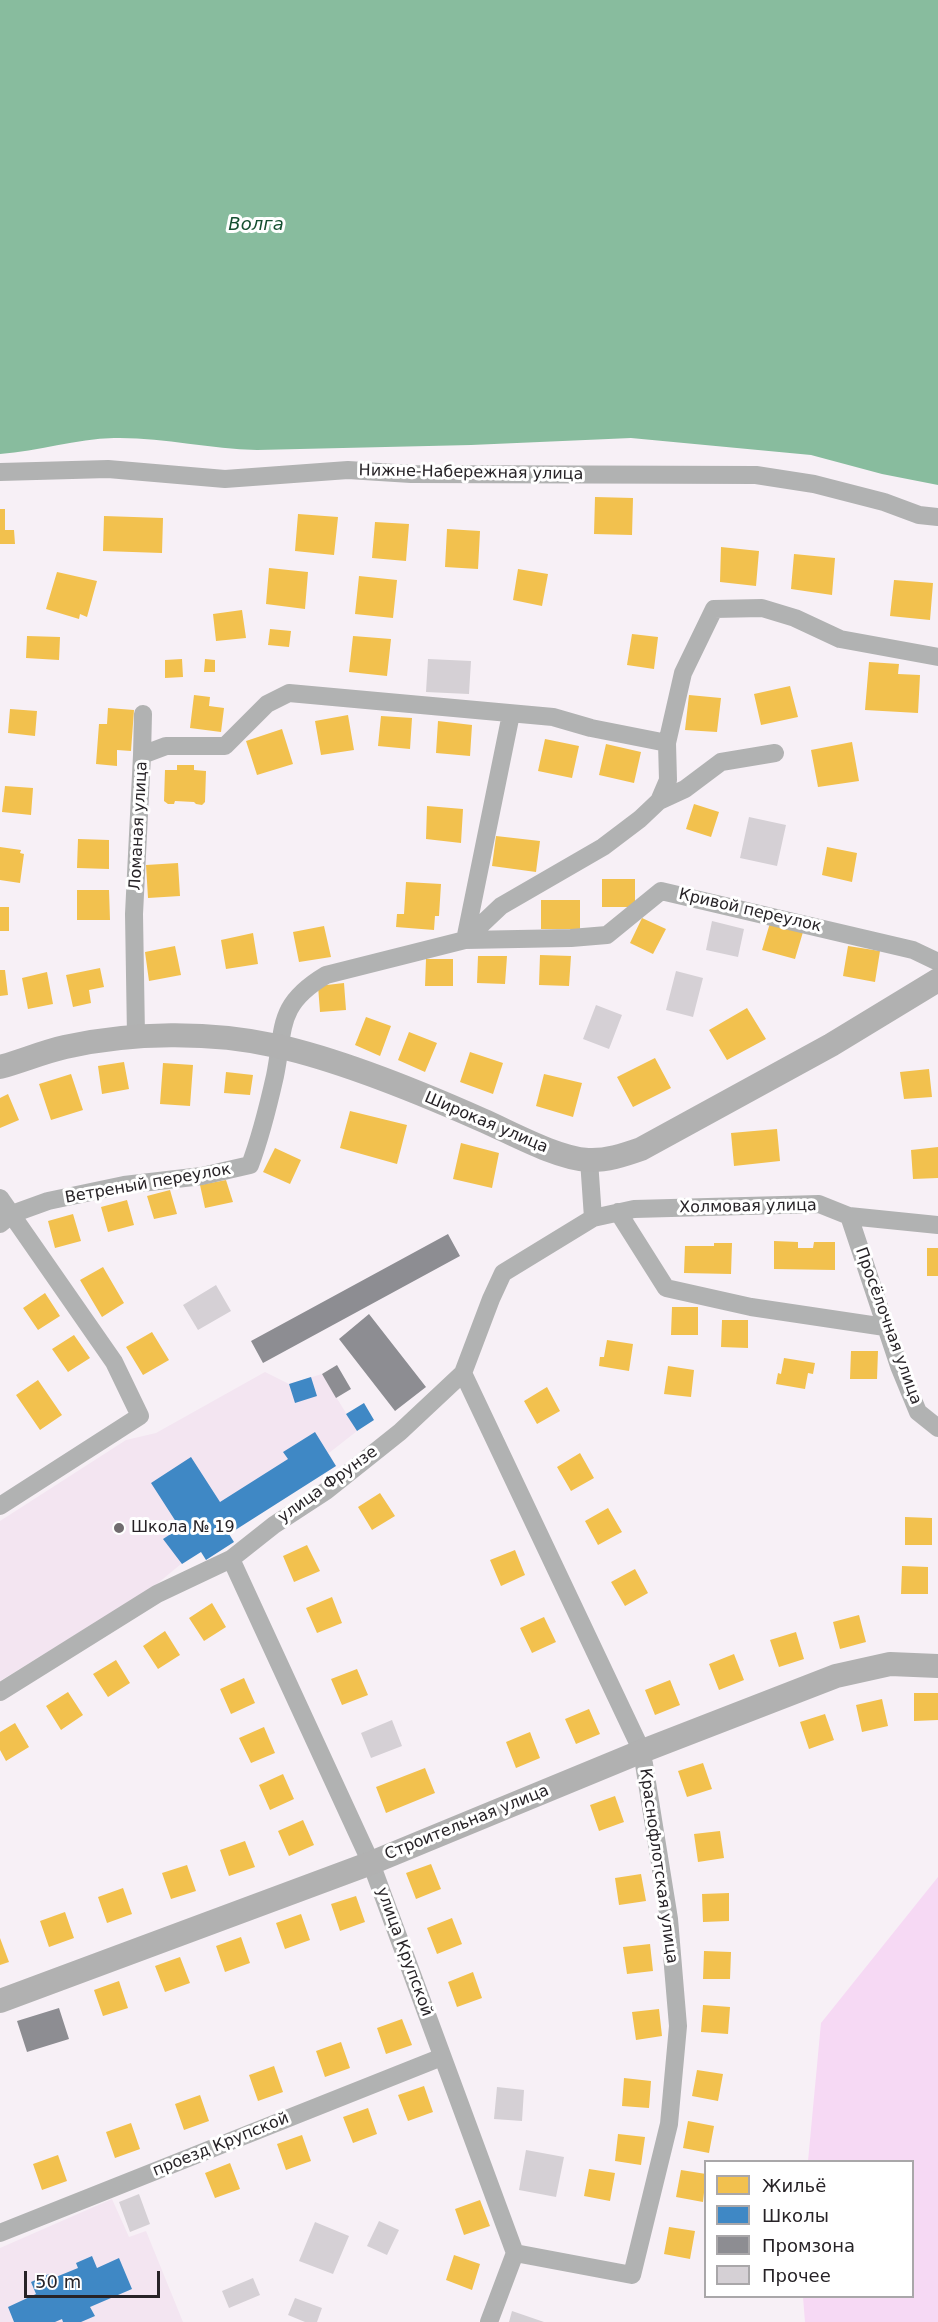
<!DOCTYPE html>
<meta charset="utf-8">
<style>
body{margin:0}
#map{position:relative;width:938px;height:2322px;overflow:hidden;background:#f7f0f6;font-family:"DejaVu Sans",sans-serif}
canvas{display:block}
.legend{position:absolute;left:704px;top:2160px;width:210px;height:138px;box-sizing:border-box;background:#fff;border:2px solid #a9a7a9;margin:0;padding:8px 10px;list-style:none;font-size:18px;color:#272327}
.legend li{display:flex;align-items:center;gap:12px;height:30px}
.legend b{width:30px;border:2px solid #a9a7a9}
.scale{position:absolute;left:24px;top:2271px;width:136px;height:27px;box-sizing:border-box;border:3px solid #272327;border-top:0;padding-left:8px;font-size:18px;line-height:21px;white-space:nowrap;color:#272327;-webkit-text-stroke:4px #fff;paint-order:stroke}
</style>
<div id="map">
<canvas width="938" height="2322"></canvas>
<ul class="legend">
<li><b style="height:16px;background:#f2c14e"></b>Жильё</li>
<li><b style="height:16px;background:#3f88c5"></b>Школы</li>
<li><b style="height:16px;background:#8d8d92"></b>Промзона</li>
<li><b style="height:16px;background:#d5d0d5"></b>Прочее</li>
</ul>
<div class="scale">50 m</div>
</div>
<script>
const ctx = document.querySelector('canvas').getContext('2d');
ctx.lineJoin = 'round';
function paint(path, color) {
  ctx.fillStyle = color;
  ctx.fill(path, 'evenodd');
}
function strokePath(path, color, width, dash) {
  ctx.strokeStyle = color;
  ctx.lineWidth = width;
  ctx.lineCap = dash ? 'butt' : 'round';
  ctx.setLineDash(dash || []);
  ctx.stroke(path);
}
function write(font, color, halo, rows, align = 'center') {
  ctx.font = font + ' "DejaVu Sans",sans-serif';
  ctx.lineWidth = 6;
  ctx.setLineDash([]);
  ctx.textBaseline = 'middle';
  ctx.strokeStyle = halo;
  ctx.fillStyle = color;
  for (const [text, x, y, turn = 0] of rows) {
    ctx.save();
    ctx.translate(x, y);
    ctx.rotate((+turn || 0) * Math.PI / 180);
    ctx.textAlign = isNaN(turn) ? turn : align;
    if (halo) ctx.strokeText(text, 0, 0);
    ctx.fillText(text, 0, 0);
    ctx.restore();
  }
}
const built = new Path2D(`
 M265,1372L289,1384L322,1374L357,1431L329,1453L336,1466L181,1564L152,1588L0,1681V1521L126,1440L156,1433Z
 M112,2199L129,2237L146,2231L183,2322H0V2248Z`);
const green = new Path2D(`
 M938,1877V2322H805L803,2297L912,2296V2162L808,2161L821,2023Z`);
const water = new Path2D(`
 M0,0H938V485L882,474L811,455L631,438L471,445L257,450C209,449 162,437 114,438C76,439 38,451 0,454Z`);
const homes = new Path2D(`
 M595,497L633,498L632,535L594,534Z
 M0,509H5V530H14L15,544H0Z
 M298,514L338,517L334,555L295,551Z
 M104,516L163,518L162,553L103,551Z
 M375,522L409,524L406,561L372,558Z
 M447,529L480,531L478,569L445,567Z
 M721,547L759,551L756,586L720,582Z
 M794,554L835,558L832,595L791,589Z
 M269,568L308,572L305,609L266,604Z
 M518,569L548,574L542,606L513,600Z
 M57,572L97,581L87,617L80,614L79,619L46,609Z
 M359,576L397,580L393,618L355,614Z
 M894,580L933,583L930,620L890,616Z
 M242,610L246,638L216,641L213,614Z
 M270,629L291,631L289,647L268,645Z
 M632,634L658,637L654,669L627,665Z
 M27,636L60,637L59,660L26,658Z
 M353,636L391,639L387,676L349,672Z
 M182,659L183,677L165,678V660Z
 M205,659L215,660V672H204Z
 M869,662L899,664L898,674L920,675L918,713L865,710Z
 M790,686L798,717L761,725L754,694Z
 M194,695L210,697L209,706L224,708L221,732L190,728Z
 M689,695L721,698L717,732L685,730Z
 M108,708L134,710L131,751L117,750V766L96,764L99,724H107Z
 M10,709L37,711L35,736L8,733Z
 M348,715L354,750L321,755L315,721Z
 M381,716L412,718L410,749L378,746Z
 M438,721L472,725L470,756L436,753Z
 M282,729L293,764L257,775L246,741Z
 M545,739L579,746L572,778L538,771Z
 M852,742L859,781L818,787L811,750Z
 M606,744L641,752L634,783L599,775Z
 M177,765H194V770L206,771L205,802L202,805L196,804L194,802L175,801L174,804H168L164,801L165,770H177Z
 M5,786L33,788L31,815L2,812Z
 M694,804L719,812L711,837L686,829Z
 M427,806L463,809L461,843L426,839Z
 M496,836L540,841L536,872L492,866Z
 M78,839L109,840V869L77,868Z
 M0,847L21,850L20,853L24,854L20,883L0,880Z
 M827,847L857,853L852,882L822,875Z
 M178,863L180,896L148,898L146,865Z
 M602,879H635V907H602Z
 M406,882L441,884L439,916H435L434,930L396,927L397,914H404Z
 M77,890H109L110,920H77Z
 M541,900H580V929H541Z
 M0,907H9V931H0Z
 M642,918L666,929L653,954L630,943Z
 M770,923L803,932L795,959L762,950Z
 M324,926L331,957L299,962L293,932Z
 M253,933L258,964L226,969L221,940Z
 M175,946L181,975L149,981L145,952Z
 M848,946L880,951L875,982L843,976Z
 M540,955L571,956L569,986L539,985Z
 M478,956H507L505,984L477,983Z
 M426,959H453V986H425Z
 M100,968L104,987L89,990L91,1003L73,1007L66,975Z
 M0,970H5L8,995L0,996Z
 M47,972L53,1004L28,1009L22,978Z
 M344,983L346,1010L320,1012L318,986Z
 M747,1008L766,1039L727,1060L709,1030Z
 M366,1017L391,1026L380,1056L355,1045Z
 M409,1032L437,1043L425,1072L398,1060Z
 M470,1052L503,1063L493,1094L460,1082Z
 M655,1058L671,1088L633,1107L617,1077Z
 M124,1062L129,1089L102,1094L98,1066Z
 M163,1063L193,1065L190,1106L160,1104Z
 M929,1069L932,1097L904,1099L900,1072Z
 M226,1072L253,1075L250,1095L224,1093Z
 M71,1074L83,1110L51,1120L39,1084Z
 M544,1074L582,1083L573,1117L536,1106Z
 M8,1094L19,1120L0,1128V1098Z
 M350,1111L407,1125L397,1164L340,1148Z
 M777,1129L780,1161L734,1166L731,1133Z
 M461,1143L499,1153L492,1188L453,1179Z
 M938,1147V1178L913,1179L911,1150Z
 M275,1148L301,1160L290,1184L263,1172Z
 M226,1180L233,1202L205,1208L200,1185Z
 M170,1190L177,1214L154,1219L147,1196Z
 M127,1200L134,1225L108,1232L101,1207Z
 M73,1214L81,1241L55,1248L48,1221Z
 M774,1241L798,1242V1248H813L814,1242H835V1270L774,1269Z
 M714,1243H732L731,1274L684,1273L685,1246H714Z
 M927,1248H938V1276H927Z
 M103,1267L124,1303L102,1317L80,1280Z
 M45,1293L60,1316L38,1330L23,1308Z
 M672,1307H698V1335H671Z
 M722,1320H748V1348L721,1347Z
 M152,1332L169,1360L143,1375L126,1347Z
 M74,1335L90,1358L68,1372L52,1349Z
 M607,1340L633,1344L629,1371L599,1366L600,1357H604Z
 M851,1351H878L877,1379H850Z
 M784,1358L815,1363L813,1374L808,1373L805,1389L776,1384L778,1373L781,1374Z
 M668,1366L694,1370L691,1397L664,1394Z
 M38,1380L62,1415L40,1430L16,1395Z
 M547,1387L560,1411L537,1424L524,1401Z
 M580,1453L594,1478L571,1491L557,1467Z
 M380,1493L395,1516L372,1530L358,1507Z
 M608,1508L622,1532L598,1545L585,1521Z
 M905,1517L932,1518V1545H905Z
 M307,1545L320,1571L294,1582L283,1556Z
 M515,1550L525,1575L501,1586L490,1560Z
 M902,1566L928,1567V1594H901Z
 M635,1569L648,1593L625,1606L611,1582Z
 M332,1597L342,1623L317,1633L306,1608Z
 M212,1603L226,1627L204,1641L189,1618Z
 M859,1615L866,1642L840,1649L833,1622Z
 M544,1617L556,1642L532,1653L520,1628Z
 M165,1631L180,1655L158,1669L143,1646Z
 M796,1632L804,1659L779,1667L770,1640Z
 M734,1654L744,1680L719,1690L709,1664Z
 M116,1660L130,1683L108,1697L93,1674Z
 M357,1669L368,1695L342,1705L331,1679Z
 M244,1678L255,1703L231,1714L220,1689Z
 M670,1680L680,1705L655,1715L645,1690Z
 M68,1692L83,1715L61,1730L46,1706Z
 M914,1693H938V1720L914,1721Z
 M882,1699L888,1726L862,1732L856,1705Z
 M589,1709L600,1734L576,1744L565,1719Z
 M825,1714L834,1740L809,1749L800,1722Z
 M15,1723L29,1747L6,1761L0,1750V1732Z
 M264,1727L275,1753L251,1763L239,1738Z
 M530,1732L540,1758L516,1768L506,1742Z
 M703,1763L712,1789L687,1797L678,1771Z
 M425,1768L435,1793L386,1813L376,1787Z
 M283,1774L294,1799L270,1810L259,1785Z
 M615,1796L624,1822L599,1831L590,1805Z
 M303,1820L314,1845L289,1856L278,1831Z
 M720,1831L724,1858L698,1862L694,1834Z
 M245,1841L255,1867L229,1876L220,1850Z
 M431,1864L441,1889L416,1899L406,1873Z
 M187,1865L196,1891L171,1899L162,1873Z
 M641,1874L646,1901L619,1905L615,1878Z
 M123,1888L132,1914L107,1923L98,1897Z
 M729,1893V1921L703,1922L702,1894Z
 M356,1896L365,1922L340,1931L331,1904Z
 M65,1912L74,1938L49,1947L40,1921Z
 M301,1914L310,1940L285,1949L276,1923Z
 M452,1918L462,1944L437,1954L427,1928Z
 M241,1937L250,1963L225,1972L216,1946Z
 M0,1938L9,1962L0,1965Z
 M650,1944L653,1971L627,1974L623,1947Z
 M704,1951L731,1952L730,1979H703Z
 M180,1957L190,1983L165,1992L155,1966Z
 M473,1972L482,1998L457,2007L448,1982Z
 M119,1981L128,2008L103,2016L94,1990Z
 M703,2005L730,2007L728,2034L701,2032Z
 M659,2009L662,2036L636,2040L632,2012Z
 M402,2019L412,2045L386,2054L377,2028Z
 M341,2042L350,2068L325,2077L316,2051Z
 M274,2066L283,2092L258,2101L249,2075Z
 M697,2070L723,2074L718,2101L692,2096Z
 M624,2078L651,2081L649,2108L622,2106Z
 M424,2086L433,2112L408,2121L398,2095Z
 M200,2095L209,2121L184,2130L175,2104Z
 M368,2108L377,2134L353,2143L343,2117Z
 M688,2121L714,2126L709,2153L683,2148Z
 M131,2123L140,2149L115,2158L106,2132Z
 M618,2134L645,2137L641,2165L615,2161Z
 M302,2135L311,2161L286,2170L277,2144Z
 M58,2155L67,2181L42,2190L33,2164Z
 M230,2163L240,2189L215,2198L205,2173Z
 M589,2169L615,2173L610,2201L584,2196Z
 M681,2170L706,2174L703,2202L676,2197Z
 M480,2200L490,2226L464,2235L455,2209Z
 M669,2227L695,2231L690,2259L664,2254Z
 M454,2255L480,2264L472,2290L446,2280Z`);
const schools = new Path2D(`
 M311,1377L317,1396L295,1403L289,1384Z
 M364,1403L374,1420L357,1431L346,1414Z
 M315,1432L336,1466L229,1534L234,1542L206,1560L201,1552L182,1564L163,1539L180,1528L151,1483L191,1457L220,1502L288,1459L283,1452Z
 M92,2256L97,2268L119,2258L132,2289L90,2307L95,2316L81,2322H63L62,2319L55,2322H14L8,2307L36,2294L31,2282L49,2274L51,2279L78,2268L76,2263Z`);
const industry = new Path2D(`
 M448,1234L460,1256L263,1363L251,1341Z
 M369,1314L426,1387L395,1411L339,1339Z
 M337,1365L351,1389L336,1398L322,1374Z
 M59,2008L69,2039L27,2052L17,2021Z`);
const building = new Path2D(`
 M428,659L471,661L469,694L426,692Z
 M749,817L786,825L777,866L740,858Z
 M712,921L744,929L738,957L706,950Z
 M676,971L703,978L693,1017L666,1010Z
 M596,1005L622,1015L609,1049L583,1039Z
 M216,1285L231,1311L198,1330L183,1305Z
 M392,1720L402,1746L371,1758L361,1733Z
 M497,2087L524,2090L522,2121L494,2119Z
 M526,2150L564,2157L556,2197L519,2190Z
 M139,2194L150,2224L130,2232L119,2202Z
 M379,2221L399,2230L387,2255L367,2246Z
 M315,2222L349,2236L333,2274L299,2261Z
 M253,2278L260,2295L229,2308L222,2291Z
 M295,2298L322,2308L317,2322H305L288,2315Z
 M512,2311L544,2322H509Z`);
const street = new Path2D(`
 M0,472L108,469L225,479L348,470L411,474L756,475L814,484L884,502L919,515L938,517
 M142,755L143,714
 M659,801L668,780L667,743L683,673L714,609L762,608L795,618L840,639L938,657
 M465,940L501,906L603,847L640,819L659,801L685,789L721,762L775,753
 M465,940L511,714
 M136,1036L134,914L142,755L166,746H225L267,704L289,693L553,717L591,728L667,743
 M589,1160L593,1218
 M0,1198L114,1362L140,1416L0,1506
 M618,1212L666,1288L751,1307L885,1327
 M849,1216L899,1366L918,1412L938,1428
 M0,1224L12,1214L48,1201L124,1185L202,1176L250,1165C261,1136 268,1107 275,1076C285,1027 276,1005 326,975L465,940L571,938L607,935L661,891L913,950L938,962
 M463,1373L638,1743L644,1764L669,1919L678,2026L669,2124L632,2275L515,2253
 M231,1559L371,1863L515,2253L489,2322
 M0,1692L157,1594L231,1559L274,1525L326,1491L400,1432L463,1373L491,1299L503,1273L593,1218L634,1209L819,1204L849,1216L938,1225
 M0,2233L442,2057`);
const secondary = new Path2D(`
 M0,1067C22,1061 43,1052 65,1047C131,1032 211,1031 277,1046C344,1061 419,1092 482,1120C512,1133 556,1158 588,1160C606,1161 624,1155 641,1149L831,1045L938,980
 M0,2001L371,1863L640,1752L836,1676L890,1664L938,1666`);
const markers = [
 [119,1528,6,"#706b6f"]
];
const streetNames = [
 ["Нижне-Набережная улица",471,473,1],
 ["Ломаная улица",139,826,-87],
 ["Кривой переулок",750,911,13],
 ["Широкая улица",486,1123,23],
 ["Ветреный переулок",148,1184,-10],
 ["Холмовая улица",748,1207,-1],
 ["Просёлочная улица",888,1326,70],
 ["улица Фрунзе",328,1485,-36],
 ["Строительная улица",467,1823,-22],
 ["Краснофлотская улица",658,1866,82],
 ["улица Крупской",404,1952,70],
 ["проезд Крупской",221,2145,-22]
];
const poiNames = [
 ["Школа № 19",131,1528]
];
const waterNames = [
 ["Волга",256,225]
];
paint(built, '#f3e5f1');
paint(green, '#f6d9f4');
paint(water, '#88bc9e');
paint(homes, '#f2c14e');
paint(schools, '#3f88c5');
paint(industry, '#8d8d92');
paint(building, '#d5d0d5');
strokePath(street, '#b1b2b2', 18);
strokePath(secondary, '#b1b1b1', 24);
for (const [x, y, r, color] of markers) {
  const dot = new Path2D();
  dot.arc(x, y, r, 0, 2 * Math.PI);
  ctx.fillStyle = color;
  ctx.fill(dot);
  strokePath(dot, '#fff', 2);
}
write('16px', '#272327', '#fff', streetNames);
write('16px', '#272327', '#fff', poiNames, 'left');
write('italic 18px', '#154f30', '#fff', waterNames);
</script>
